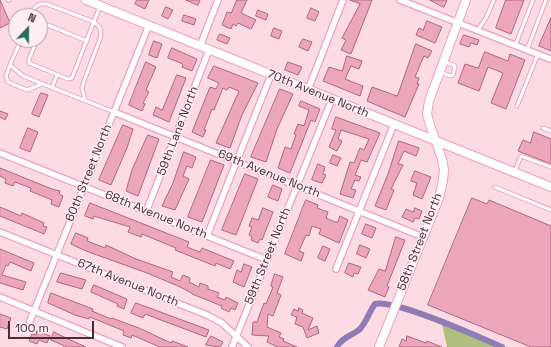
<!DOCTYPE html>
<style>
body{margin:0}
#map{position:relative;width:551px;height:347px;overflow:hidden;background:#fcdbe4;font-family:"Space Grotesk",sans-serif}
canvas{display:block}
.north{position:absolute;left:8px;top:8px;width:40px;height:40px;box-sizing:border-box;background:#feedf2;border:1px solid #b69fa7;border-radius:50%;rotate:22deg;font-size:11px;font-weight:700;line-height:16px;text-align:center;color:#4b2b36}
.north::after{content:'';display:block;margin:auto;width:14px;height:18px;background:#266b5f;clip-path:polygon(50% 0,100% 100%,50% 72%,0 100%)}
.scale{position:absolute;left:8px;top:321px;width:86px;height:18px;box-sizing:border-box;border:2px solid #4b2b36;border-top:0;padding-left:5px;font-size:12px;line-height:14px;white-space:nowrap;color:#4b2b36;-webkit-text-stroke:3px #feedf2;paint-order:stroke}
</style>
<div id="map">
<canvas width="551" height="347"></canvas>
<div class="north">N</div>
<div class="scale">100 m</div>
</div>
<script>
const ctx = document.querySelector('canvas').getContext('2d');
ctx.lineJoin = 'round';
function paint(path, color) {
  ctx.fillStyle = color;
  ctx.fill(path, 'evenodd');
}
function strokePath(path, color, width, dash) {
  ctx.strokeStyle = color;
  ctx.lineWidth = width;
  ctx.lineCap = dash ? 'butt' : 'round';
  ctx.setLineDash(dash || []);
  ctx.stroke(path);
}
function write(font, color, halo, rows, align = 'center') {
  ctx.font = font + ' "Space Grotesk",sans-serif';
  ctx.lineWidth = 3;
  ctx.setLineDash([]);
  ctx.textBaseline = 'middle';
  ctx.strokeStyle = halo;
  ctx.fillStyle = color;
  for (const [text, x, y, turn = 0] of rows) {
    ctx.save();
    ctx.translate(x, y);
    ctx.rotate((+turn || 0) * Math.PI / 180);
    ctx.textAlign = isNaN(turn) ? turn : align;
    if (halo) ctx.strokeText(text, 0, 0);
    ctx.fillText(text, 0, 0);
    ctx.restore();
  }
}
const forest = new Path2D(`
 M442,324L497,347H447Z`);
const canal = new Path2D(`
 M337,347C342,337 352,336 360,329C367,321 369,312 375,304C395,299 479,337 502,347`);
const building = new Path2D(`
 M0,0L10,23L0,28Z
 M137,0H149L145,9L135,4Z
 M186,0H200L198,5Z
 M237,0H247L241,13L256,20L251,29L238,23L236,26L233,24L231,29L222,25L227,12L231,13Z
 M350,0H372L351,54L341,50L346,40L342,38L360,4Z
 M430,0H447L444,7Z
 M506,0H524L511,34L496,28Z
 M166,7L173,10L168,19L162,16Z
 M311,8L319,12L315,21L307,18Z
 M258,10L268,14L266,20L256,16Z
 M184,15L196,19L194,25L182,21Z
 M551,18V51L539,46Z
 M427,21L442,27L435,43L416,35L419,28L423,30Z
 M274,28L282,31L279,39L271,36Z
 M220,34L230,38L227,44L217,40Z
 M464,35L479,40L477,45L471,43L469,47L460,44Z
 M303,39L312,42L308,51L299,47Z
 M154,41L162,44L157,58L149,55Z
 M416,44L432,51L428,58L424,56L420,65L415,77L419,78L417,84H419L405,117L367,101L372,87L397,96Z
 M172,48L197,59L192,71L182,67L183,64L168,58Z
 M485,52L508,61L510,54L525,60L506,109L491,103L503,73L488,67L479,91L458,83L465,64L478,68Z
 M347,56L362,61L359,69L351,66L345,79L363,86L360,96L323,81L329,67L342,71Z
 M146,62L156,67L146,90L149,92L143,103L145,104L142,111L129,105Z
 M288,62L302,67L298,75L285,70Z
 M214,66L258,83L242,115L230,148L216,143L239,91L229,87L227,90L223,88L214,110L212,109L204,130H206L203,137L192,132L210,87L216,89L219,83L208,78Z
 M177,75L186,78L169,122L153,115L156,107L162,110Z
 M280,89L293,94L277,129L266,162L251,157Z
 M41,93L48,95L39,117L32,114Z
 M301,101L320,109L315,122L311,120L290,173L278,168L285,147L291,149L296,135L294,134L298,124L304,126L309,110L299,106Z
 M0,111L8,114L5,120L0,117Z
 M336,117L380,133L367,162L361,160L355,175L361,177L359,181L355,180L351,189L356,190L353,198L340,194L350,162L354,163L360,148L364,150L369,139L341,130L338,139L342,141L337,151L329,147L336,130L332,129Z
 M123,125L133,129L127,148L111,185L99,180Z
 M28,128L38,132L30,152L20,148Z
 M534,132L551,139V164L518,151L523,140L530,143Z
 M148,135L159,139L138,196L126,191L132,170Z
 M399,141L419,148L416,156L404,151L398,164L403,165L391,189L394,190L386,210L375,206L388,174Z
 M184,152L196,157L192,168L187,166L183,176L189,179L175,210L162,206L173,183Z
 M333,155L341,158L337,166L330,163Z
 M211,160L224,165L202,222L188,217Z
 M318,164L325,167L323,174L326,175L322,183L312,180Z
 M0,168L52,189L60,191L59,194L63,196L59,207L51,204L52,200L30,191L31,188L15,182L13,186L5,183L6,179L0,176Z
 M415,171L431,177L422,199L413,195L417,183L411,181Z
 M245,174L258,179L236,235L222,230Z
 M273,185L282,189L278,201L268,197Z
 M472,198L487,204L489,200L551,226V347H531L428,305Z
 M306,200L318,205L317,208L328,212L326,218L335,222H338L340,216L348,220L339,243L319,234L321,229L312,226L309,236L306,235L299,251L304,253L301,261L285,254Z
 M90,203L189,242L187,247L200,252L202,248L234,261L230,269L216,263L215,266L175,250L176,248L142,234L141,237L128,232L130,227L94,216L93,219L85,216Z
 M0,207L21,216L22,213L44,223L43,226L47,227L44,234L0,216Z
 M263,208L273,212L262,240L260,239L258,243L251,240L252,237L249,235L252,227L249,226L252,218L258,220Z
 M415,208L422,211L419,219L415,218L413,222L402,217L406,209L413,212Z
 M366,224L376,228L372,238L362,234Z
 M76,233L88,238L87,241L105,248L106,245L136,259L173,272L171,277L180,281L183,275L190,278L189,282L199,287L200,283L208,286V289L219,293L217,297L225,300L226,297L238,303L235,310L231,308L229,312L221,308L222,306L192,294V293L178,286L147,273L86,251L71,244Z
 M396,237L405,240L387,286L389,287L385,297L368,290L379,269L385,271Z
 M360,245L370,249L366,258L357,254Z
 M323,246L330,249L325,261L318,258Z
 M0,249L34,263L31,271L10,262L8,266L6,265L2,275L26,282L23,290L0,283Z
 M349,263L361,267L358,274L354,273L353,277L345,273Z
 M244,264L252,267L244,287L233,282L237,270L241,272Z
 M61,273L86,280L82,289L57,282Z
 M275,274L283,277L277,293L281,295L273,316L268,314L267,327L281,333L279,337L284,339L283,341L297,347H278L267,342L269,336L252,335L253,322H257L264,303L266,304L273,287L271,286Z
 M94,285L127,299L124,309L117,306L118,304L91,292Z
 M51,293L93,309L92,311L111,319L112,318L139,328L171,343L172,341L188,347H160L132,335L131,338L123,335L124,331L90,317L89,319L75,315L48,303Z
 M136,303L209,330L206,337L145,314L143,318L131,313Z
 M299,308L303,310L302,313L313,318L308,330L317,326L319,333L307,338L303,327L295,324L297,317L291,315L294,309L298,311Z
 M0,314L11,318L7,329L0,327Z
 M37,331L50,336L47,343L39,340L37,344L29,341L32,334L36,335Z
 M54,332L66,338L86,347H67L51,340Z
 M211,336L223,342L220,347L206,345Z
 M407,336L426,343L427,341L442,347H399L402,339L406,341Z`);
const lane = new Path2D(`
 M8,0H9
 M30,16C34,7 37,3 47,4L94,22C101,27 102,31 100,39L84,81L82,88L85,100
 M477,31L486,18L494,0
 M40,32L43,27L48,25L87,41
 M21,40L10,65L23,76L114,112
 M37,40L29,59V63L68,79L72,78L100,6
 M515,46L533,0
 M527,50L546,0
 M10,65L6,76L8,82L27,90L42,84
 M440,72L450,76L453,75L455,66L445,62
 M52,88L57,75
 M517,106L538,54
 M543,128L551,131
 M515,171L521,156L551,167
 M495,187L551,210`);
const street = new Path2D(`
 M400,0L550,59
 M200,46L218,0
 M308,90L343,0
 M114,112L423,237
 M0,153L267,260
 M146,212L209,50
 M0,232L207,315L222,323L248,347
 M207,236L271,75
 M336,269L394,124
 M0,297L122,347
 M30,321L149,25
 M232,347L332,99`);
const secondary = new Path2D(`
 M86,0L551,187
 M379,347L439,198L443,180L444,170L442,159L430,125L427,114L429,101L466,0`);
const streetNames = [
 ["70th Avenue North",318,94,22],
 ["59th Lane North",178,131,-69],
 ["60th Street North",89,173,-68],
 ["69th Avenue North",269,174,22],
 ["68th Avenue North",156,215,22],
 ["58th Street North",420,242,-69],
 ["59th Street North",268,256,-68],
 ["67th Avenue North",128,283,22]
];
paint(forest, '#b0bf7f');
strokePath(canal, '#8f7cb5', 6);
paint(building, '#eba6bc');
strokePath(building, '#af667f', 1);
strokePath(lane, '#efa1ba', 5);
strokePath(street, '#efa1ba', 8);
strokePath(secondary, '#efa1ba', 10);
strokePath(lane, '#fff', 3);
strokePath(street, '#fff', 5.5);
strokePath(secondary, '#fff', 8);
write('12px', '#4b2b36', '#feedf2', streetNames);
</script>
